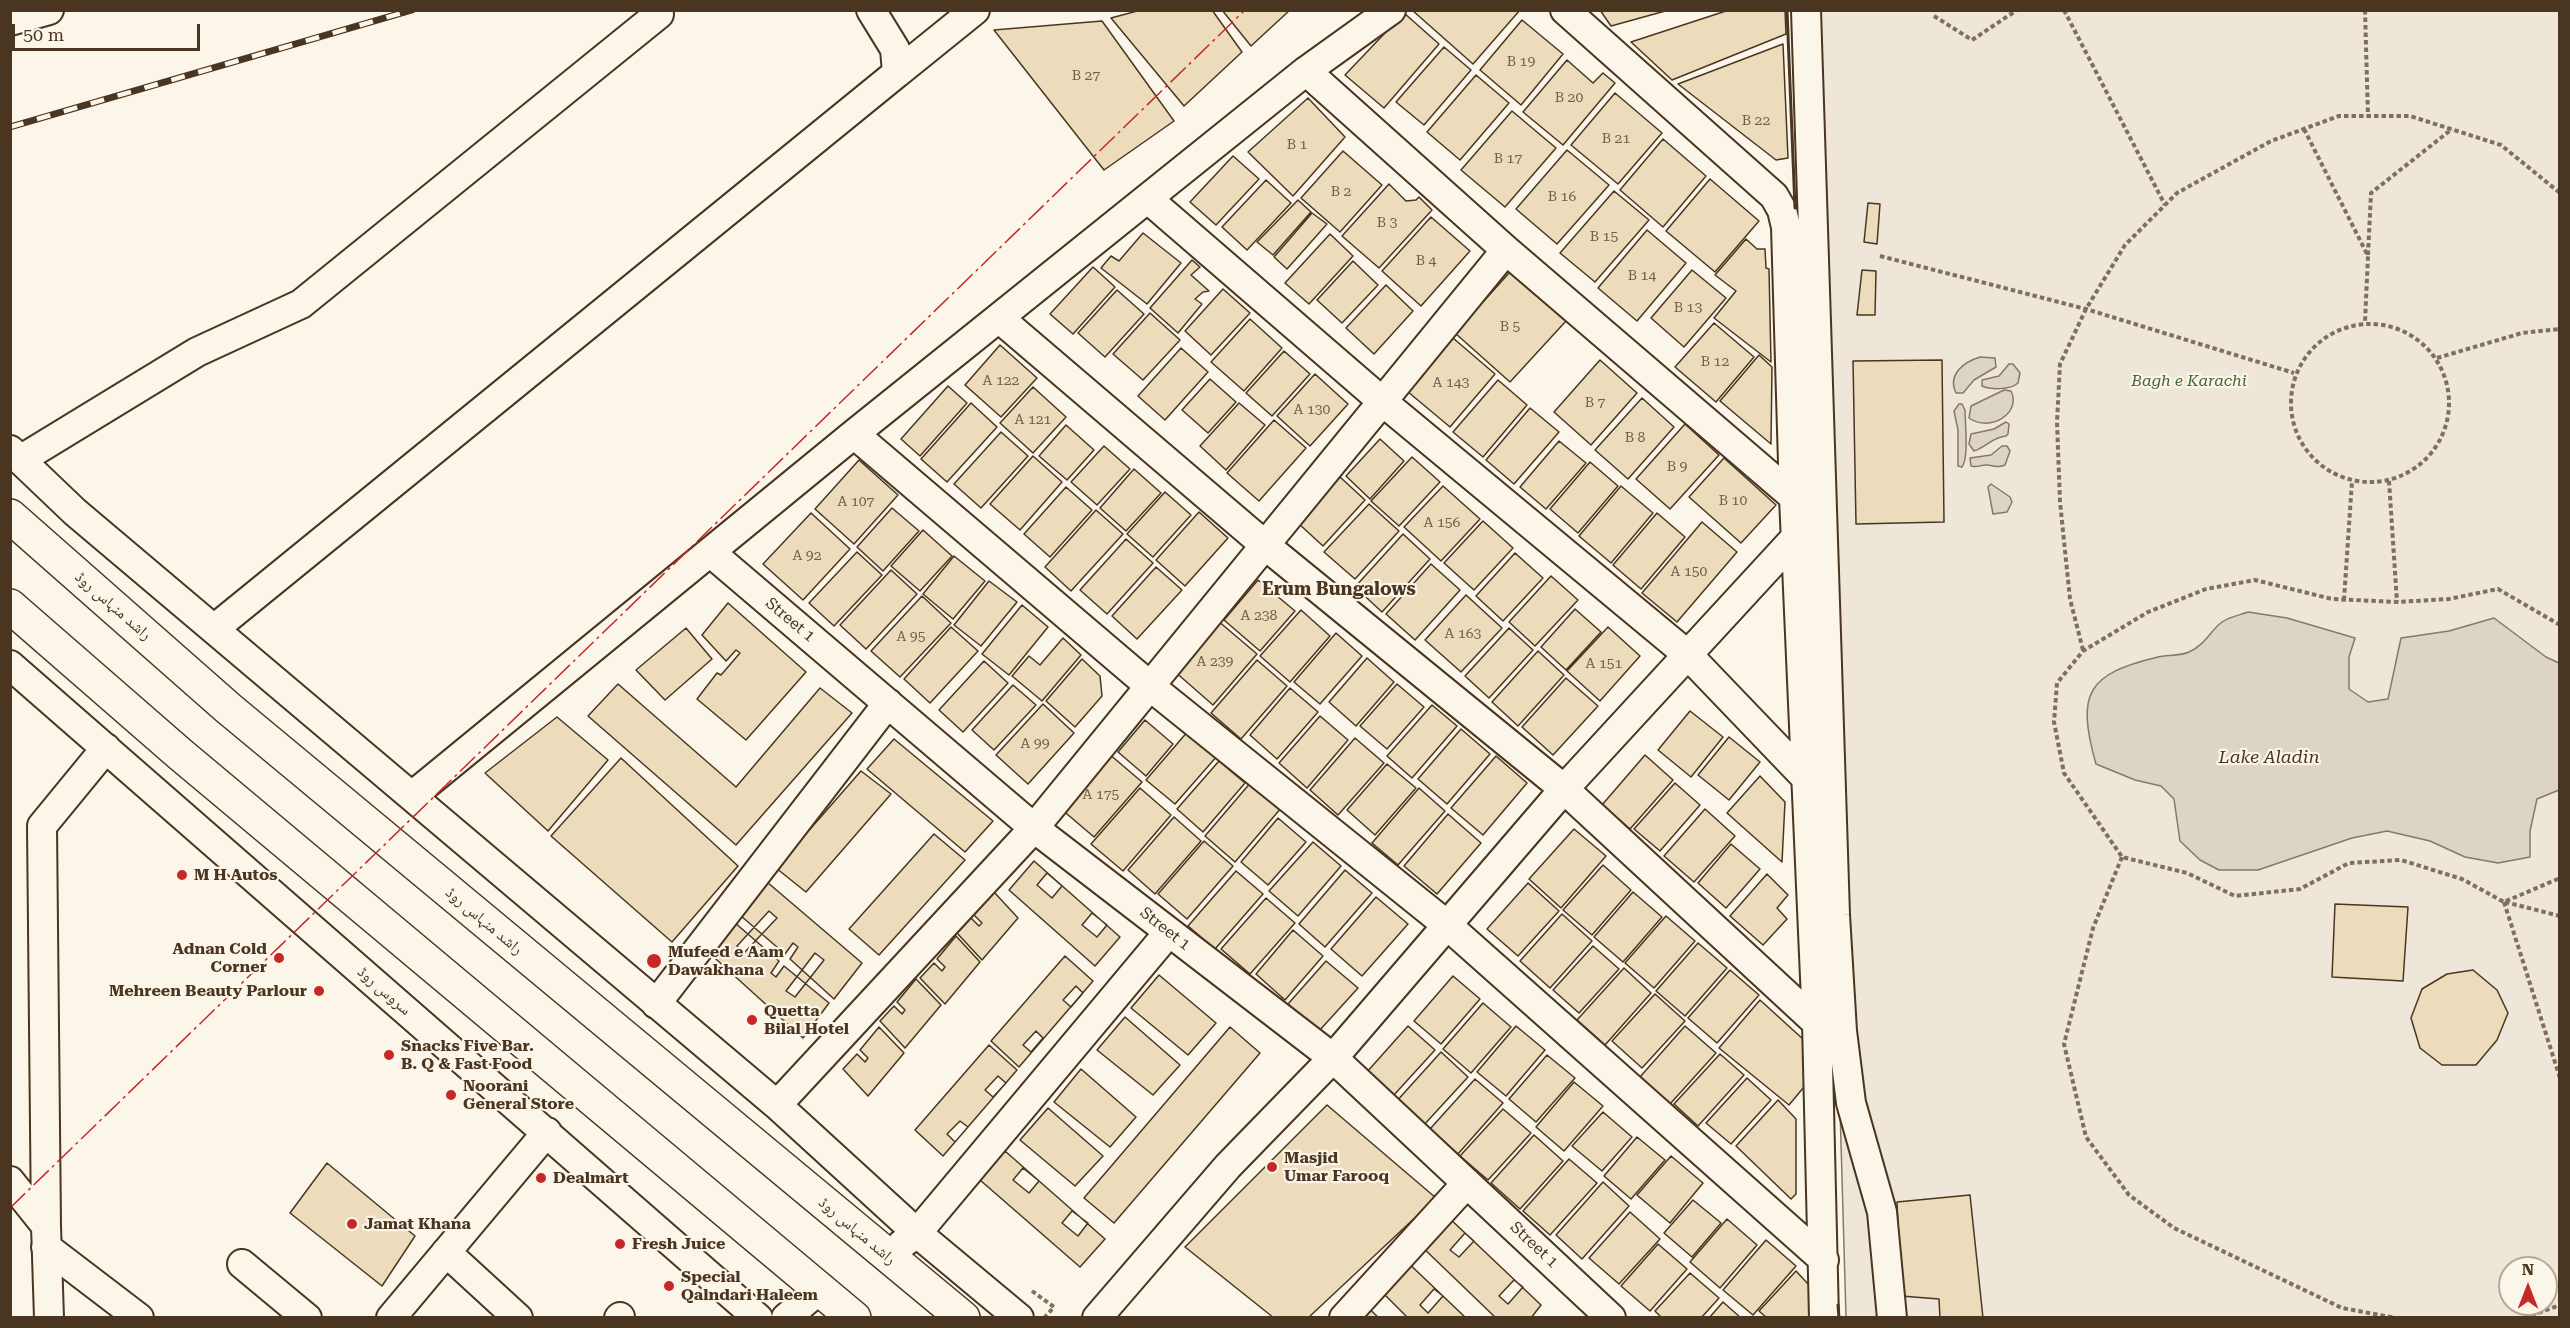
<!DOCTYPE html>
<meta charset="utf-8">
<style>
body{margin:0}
#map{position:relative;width:2570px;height:1328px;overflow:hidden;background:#fbf6e9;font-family:"Roboto Serif",serif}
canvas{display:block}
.frame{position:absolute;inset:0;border:12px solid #4a3520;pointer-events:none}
.north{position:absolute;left:2498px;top:1256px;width:60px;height:60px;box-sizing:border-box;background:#fbf6e9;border:2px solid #b4a999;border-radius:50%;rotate:0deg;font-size:16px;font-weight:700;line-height:24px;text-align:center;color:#4a3520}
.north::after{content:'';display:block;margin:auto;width:21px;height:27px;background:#c62828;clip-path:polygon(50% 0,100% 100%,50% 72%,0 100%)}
.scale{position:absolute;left:12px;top:24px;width:188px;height:27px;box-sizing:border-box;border:3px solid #4a3520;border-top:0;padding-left:8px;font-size:18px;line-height:21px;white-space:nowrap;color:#4a3520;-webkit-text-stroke:4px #fbf6e9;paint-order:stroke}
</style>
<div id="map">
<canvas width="2570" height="1328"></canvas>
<div class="frame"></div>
<div class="north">N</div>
<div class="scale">50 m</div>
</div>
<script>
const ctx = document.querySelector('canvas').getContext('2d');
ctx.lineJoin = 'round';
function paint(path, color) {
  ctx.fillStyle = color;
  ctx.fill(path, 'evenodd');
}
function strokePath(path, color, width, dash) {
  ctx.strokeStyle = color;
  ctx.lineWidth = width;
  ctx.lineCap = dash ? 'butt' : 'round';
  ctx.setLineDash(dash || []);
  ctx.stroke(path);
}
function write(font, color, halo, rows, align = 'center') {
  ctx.font = font + ' "Roboto Serif","Noto Naskh Arabic",serif';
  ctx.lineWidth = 4.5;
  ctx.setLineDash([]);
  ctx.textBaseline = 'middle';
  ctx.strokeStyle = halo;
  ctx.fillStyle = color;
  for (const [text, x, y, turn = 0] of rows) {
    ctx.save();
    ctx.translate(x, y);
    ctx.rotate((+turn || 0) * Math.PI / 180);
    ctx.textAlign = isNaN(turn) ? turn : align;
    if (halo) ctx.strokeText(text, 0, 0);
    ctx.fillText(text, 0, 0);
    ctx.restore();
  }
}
const green = new Path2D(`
 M1800,11H2559V1317H1846L1824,550ZM2510,1268H2546V1304H2510Z`);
const water = new Path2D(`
 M1980,357L1995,358L1996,367L1974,380L1963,393H1956C1947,374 1964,362 1980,357Z
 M2009,364H2013L2020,373L2018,383C2010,390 1991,390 1982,386V380L1999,376Z
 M2004,390L2011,391C2022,413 1990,433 1969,418L1971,406Z
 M1959,404H1962L1965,410C1965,423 1969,458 1962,467L1958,466V430L1954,411Z
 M2006,422L2009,424L2008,434L2006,436C1992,437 1987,447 1974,451L1969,444L1971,434L1994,429Z
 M2002,446H2007L2010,451L2005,465C1997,469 1994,465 1986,465C1980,465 1978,468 1971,466L1970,458L1991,455Z
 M1991,484L2010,497L2012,502L2007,512L1993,514L1988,487Z
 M2248,612L2287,618L2355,638L2349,657V689L2368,702L2388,699L2401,638L2449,631L2494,618L2546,657L2559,663V790L2537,799L2530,831V857L2498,863L2465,857L2430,841L2387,831L2352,838L2258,870H2219L2200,860L2180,841L2174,799L2161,786L2135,780L2096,764C2076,693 2087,674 2158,657C2167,655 2181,656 2189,652C2205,645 2210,631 2222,622C2229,617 2240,615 2248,612Z`);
const building = new Path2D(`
 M1141,10H1212L1242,52L1184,106L1111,18Z
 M1222,10H1290L1251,46Z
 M1412,10H1520L1473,64Z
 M1600,10H1669L1611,26Z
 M1729,10H1785L1786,34L1672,80L1631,42Z
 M1404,13L1439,44L1384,108L1345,75Z
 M1522,20L1563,54L1521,105L1480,70Z
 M1102,21L1174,121L1104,170L994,30Z
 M1783,44L1788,158L1776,160L1678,84Z
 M1444,47L1471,70L1424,125L1396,102Z
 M1567,60L1593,83L1603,73L1615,83L1563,145L1523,112Z
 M1476,75L1509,103L1460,160L1427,132Z
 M1615,93L1662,133L1618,184L1571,145Z
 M1308,98L1345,137L1293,196L1248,152Z
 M1512,111L1556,148L1505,207L1461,170Z
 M1663,139L1706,176L1663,227L1620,190Z
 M1567,150L1609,185L1557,244L1516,209Z
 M1343,151L1382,185L1340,232L1301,198Z
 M1233,156L1259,179L1216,225L1190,202Z
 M1710,179L1759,221L1715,272L1666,231Z
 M1266,180L1291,203L1247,250L1222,227Z
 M1389,184L1406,201L1416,200L1419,197L1432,210L1379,268L1342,236Z
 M1614,191L1649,220L1595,282L1560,253Z
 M1298,200L1311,212L1273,255L1257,242Z
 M1868,203L1880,204L1877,244L1864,242Z
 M1312,213L1327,224L1287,269L1274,257Z
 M1431,217L1470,251L1421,306L1382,271Z
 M1647,230L1686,263L1637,321L1598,288Z
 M1143,233L1181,263L1147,304L1101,268L1111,256L1119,261Z
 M1330,234L1353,256L1309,304L1285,283Z
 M1746,239L1757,249H1765L1766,268L1769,269L1771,362L1714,318L1736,291L1715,275Z
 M1192,260L1200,267L1191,275L1209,291L1203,292L1195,299L1202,304L1178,333L1150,308Z
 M1353,261L1378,285L1342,323L1317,300Z
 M1093,267L1115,287L1073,334L1050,314Z
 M1692,270L1726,298L1684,347L1651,318Z
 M1862,270L1876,271L1875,315H1857Z
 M1510,272L1566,321L1510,382L1455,333Z
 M1386,285L1413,311L1374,354L1346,328Z
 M1223,289L1250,313L1211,355L1185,331Z
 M1117,290L1144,314L1105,357L1078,333Z
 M1150,313L1180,340L1143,380L1113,354Z
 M1250,319L1282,348L1244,391L1211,362Z
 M1714,323L1754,357L1716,402L1675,367Z
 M1453,338L1495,374L1450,427L1407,391Z
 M1000,345L1037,378L1001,417L965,385Z
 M1181,348L1208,372L1165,420L1138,396Z
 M1284,351L1310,374L1272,416L1246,393Z
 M1759,355L1772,367L1771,444L1720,401Z
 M1600,360L1637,393L1591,445L1554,412Z
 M1942,360L1944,522L1856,524L1853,361Z
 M1315,374L1348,404L1310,446L1277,416Z
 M1210,379L1236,402L1208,433L1182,410Z
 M1498,380L1527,405L1483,457L1453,432Z
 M948,386L967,403L920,456L901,439Z
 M1033,387L1066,417L1033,453L1000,423Z
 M1642,398L1674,427L1628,479L1595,450Z
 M971,403L997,427L947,482L921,459Z
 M1239,403L1265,425L1226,470L1200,446Z
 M1530,408L1559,432L1514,484L1486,460Z
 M1274,420L1306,448L1259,501L1227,473Z
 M1685,424L1719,455L1670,509L1636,479Z
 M1066,425L1094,450L1067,480L1039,456Z
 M1001,432L1028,456L981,508L954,484Z
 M1380,439L1404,461L1370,499L1346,476Z
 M1559,441L1586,463L1546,509L1520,487Z
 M1104,446L1130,469L1097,505L1071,482Z
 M1033,456L1062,482L1020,530L990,504Z
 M1412,457L1440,482L1399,526L1371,501Z
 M1724,458L1776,505L1741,543L1689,497Z
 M859,460L898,495L854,544L815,509Z
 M1590,462L1618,486L1578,533L1550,509Z
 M1134,469L1161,493L1126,531L1100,508Z
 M1340,477L1365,500L1323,546L1298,523Z
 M1443,486L1480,519L1441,561L1404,527Z
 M1621,486L1653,513L1611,563L1579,536Z
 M1066,487L1092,510L1050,557L1024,534Z
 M1165,492L1191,515L1153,557L1127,534Z
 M1369,504L1399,531L1355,579L1324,552Z
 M892,508L919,531L883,571L857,547Z
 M1096,510L1123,534L1071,591L1045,567Z
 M1199,512L1228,538L1185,586L1156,560Z
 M811,513L850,549L803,600L763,564Z
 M1657,513L1685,537L1641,589L1613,565Z
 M1483,521L1513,548L1474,590L1444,563Z
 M1702,522L1737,552L1677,622L1642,593Z
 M923,530L952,556L920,591L891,566Z
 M1403,534L1430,559L1382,612L1355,587Z
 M1126,539L1153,563L1107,614L1080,590Z
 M857,552L882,575L834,626L809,603Z
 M1515,553L1543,578L1503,621L1476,596Z
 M954,556L985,581L953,619L923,594Z
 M1431,564L1460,590L1415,640L1386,614Z
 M1156,567L1182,590L1137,639L1112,616Z
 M891,570L917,594L866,649L840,625Z
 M1551,576L1578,600L1535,646L1509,622Z
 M1258,580L1295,611L1260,651L1224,620Z
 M989,581L1017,602L981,646L954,625Z
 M1466,595L1502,628L1461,672L1425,640Z
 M922,596L951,623L900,677L871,651Z
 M728,603L806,672L746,740L697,699L717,673L721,675L740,653L736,650L726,661L702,635Z
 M1022,605L1048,627L1009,675L982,654Z
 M1575,609L1601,632L1566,670L1541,647Z
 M1301,610L1330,636L1290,682L1260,656Z
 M1217,620L1257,654L1213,705L1173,670Z
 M951,627L978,651L930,703L904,679Z
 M1608,627L1640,656L1600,701L1567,671Z
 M686,628L712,659L665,700L636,670Z
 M1509,628L1533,650L1489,698L1465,676Z
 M1336,633L1362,656L1320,704L1294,682Z
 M1063,638L1081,655L1042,701L1012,676L1029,656L1040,665Z
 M1538,651L1564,675L1518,726L1492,702Z
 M1367,658L1394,682L1356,726L1329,702Z
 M1082,659L1100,676L1102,696L1075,727L1046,701Z
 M1257,660L1287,686L1241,739L1211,713Z
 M984,661L1008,683L963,732L939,710Z
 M1566,678L1598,706L1553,755L1522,727Z
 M618,684L736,787L820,688L852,713L736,845L588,716Z
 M1397,684L1424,707L1387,749L1360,726Z
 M1013,685L1036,705L994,750L972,730Z
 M1290,688L1318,712L1277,759L1250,735Z
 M1043,704L1074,733L1028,784L996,755Z
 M1432,705L1457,726L1412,778L1387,756Z
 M1690,711L1723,737L1691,777L1658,750Z
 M1320,716L1348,740L1307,788L1279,763Z
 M557,717L608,760L548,831L485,773Z
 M1145,720L1173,744L1146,776L1118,752Z
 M1461,729L1490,754L1447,804L1418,779Z
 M1189,730L1218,755L1175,804L1146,780Z
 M1729,737L1760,762L1729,800L1698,775Z
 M1355,738L1384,763L1338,815L1310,790Z
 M894,739L993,821L965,852L867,769Z
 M1108,753L1142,782L1094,837L1060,808Z
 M1645,755L1673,780L1630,829L1602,805Z
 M1496,756L1527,783L1483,835L1451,808Z
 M621,758L738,866L672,942L551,836Z
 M1219,761L1245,783L1203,832L1177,809Z
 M1387,764L1416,788L1375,835L1347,810Z
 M861,771L891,794L806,892L776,868Z
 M1760,776L1785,802L1782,862L1727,813Z
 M1252,781L1282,807L1235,862L1205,836Z
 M1675,783L1700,805L1660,851L1634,829Z
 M1140,788L1171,815L1123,871L1091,844Z
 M1419,788L1445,811L1398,865L1372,843Z
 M1705,809L1735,836L1694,882L1664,856Z
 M1448,814L1481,843L1437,894L1404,866Z
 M1174,817L1201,841L1155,894L1128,870Z
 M1278,818L1306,842L1268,885L1241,862Z
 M1574,829L1606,856L1561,908L1529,879Z
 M934,834L965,860L879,955L849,929Z
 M1204,841L1233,866L1187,919L1158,894Z
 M1313,842L1341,866L1298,916L1269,891Z
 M1731,844L1760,869L1726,908L1698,883Z
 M1034,861L1120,937L1095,966L1009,890Z
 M1603,865L1631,890L1592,935L1563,910Z
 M1345,870L1372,893L1325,947L1299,924Z
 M1236,871L1263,894L1215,949L1188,926Z
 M1047,873L1062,886L1052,898L1037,885Z
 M1767,874L1788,895L1777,908L1787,919L1763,945L1730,916Z
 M767,882L862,963L834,999L790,959L798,947L793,943L785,954L741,916Z
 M1528,883L1559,911L1518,956L1487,929Z
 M993,891L1018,918L982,960L957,933L971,918L979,926L982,923L974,915Z
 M1633,892L1662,917L1623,962L1594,937Z
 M1376,897L1408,924L1362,976L1331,949Z
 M1266,898L1295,923L1250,974L1221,949Z
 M2335,904L2408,907L2403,981L2332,977Z
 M769,911L777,918L744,953L737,946Z
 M1092,913L1107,925L1097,937L1082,925Z
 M1562,914L1592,941L1550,988L1520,961Z
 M1666,916L1695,941L1654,988L1625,963Z
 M734,922L779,961L771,973L776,977L784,966L829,1003L803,1038L707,951Z
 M1293,930L1323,956L1285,1000L1256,974Z
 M956,936L980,962L945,1004L920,978L934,963L942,971L945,967L937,959Z
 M1698,943L1727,968L1685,1016L1656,991Z
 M1593,946L1619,969L1579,1013L1553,990Z
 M815,953L824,960L795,997L786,991Z
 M1065,956L1093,981L1019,1067L991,1041Z
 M1326,961L1358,988L1319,1031L1288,1004Z
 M1624,968L1651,993L1605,1045L1577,1020Z
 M1730,970L1759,995L1717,1043L1688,1018Z
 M2473,970L2497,990L2508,1013L2497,1040L2476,1065H2442L2420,1048L2411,1018L2422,989L2447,974Z
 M1159,975L1216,1023L1188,1055L1131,1008Z
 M1453,976L1480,999L1441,1044L1414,1021Z
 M916,979L941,1005L905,1048L880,1021L894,1006L902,1014L905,1010L897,1002Z
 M1076,986L1083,993L1071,1007L1063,1000Z
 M1655,994L1685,1021L1642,1068L1612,1041Z
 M1760,1000L1804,1040V1087L1789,1105L1719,1048Z
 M1483,1003L1511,1027L1471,1073L1443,1049Z
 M1125,1017L1180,1065L1153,1095L1097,1050Z
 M1408,1026L1435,1050L1393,1096L1366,1073Z
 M1516,1026L1545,1050L1506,1096L1477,1072Z
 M1685,1026L1716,1053L1670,1104L1640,1077Z
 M879,1027L904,1053L868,1096L843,1069L857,1054L865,1062L868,1058L860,1050Z
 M1230,1027L1260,1053L1114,1223L1084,1198Z
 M1036,1031L1043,1038L1031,1052L1023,1045Z
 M989,1045L1017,1070L943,1156L915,1130Z
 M1441,1052L1468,1077L1422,1127L1395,1103Z
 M1720,1054L1744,1075L1698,1126L1674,1104Z
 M1547,1055L1575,1078L1536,1122L1509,1099Z
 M1081,1069L1136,1117L1110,1147L1054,1102Z
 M998,1076L1006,1083L993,1097L985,1090Z
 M1747,1078L1771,1100L1731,1144L1706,1123Z
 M1475,1079L1503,1103L1458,1154L1430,1129Z
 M1574,1082L1603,1106L1564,1151L1536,1127Z
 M1778,1100L1796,1119V1194L1791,1199L1736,1146Z
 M1327,1105L1436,1198L1308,1318H1274L1185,1247Z
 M1048,1108L1103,1156L1075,1186L1020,1140Z
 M1503,1109L1531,1133L1488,1180L1460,1156Z
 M1603,1112L1632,1137L1602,1171L1572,1146Z
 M960,1121L968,1127L955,1142L947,1134Z
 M1534,1135L1563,1161L1520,1209L1491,1183Z
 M1637,1137L1665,1160L1631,1199L1604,1176Z
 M1005,1151L1105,1239L1080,1267L980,1180Z
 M1671,1156L1703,1183L1670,1223L1637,1195Z
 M1569,1159L1597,1183L1550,1235L1523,1211Z
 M327,1163L415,1236L382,1286L290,1213Z
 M1023,1168L1039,1181L1029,1193L1013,1180Z
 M1603,1182L1629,1206L1582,1259L1556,1235Z
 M1970,1195L1983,1318H1940L1939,1299L1901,1296L1897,1202Z
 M1693,1200L1721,1223L1692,1257L1664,1233Z
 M1072,1211L1088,1223L1078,1236L1062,1223Z
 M1630,1212L1660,1239L1619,1284L1589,1258Z
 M1446,1215L1541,1305L1531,1318H1496L1418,1243Z
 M1727,1219L1757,1245L1720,1288L1690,1262Z
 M1465,1233L1474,1241L1459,1257L1450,1250Z
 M1766,1240L1796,1266L1753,1315L1723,1290Z
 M1658,1244L1687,1269L1650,1311L1621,1286Z
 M1403,1258L1466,1318H1408L1376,1286Z
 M1796,1271L1809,1285L1812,1318H1767L1759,1311Z
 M1690,1273L1719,1298L1701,1318H1662L1655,1311Z
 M1514,1280L1523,1287L1508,1304L1499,1296Z
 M1434,1289L1443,1296L1428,1313L1420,1305Z
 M1723,1302L1741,1318H1709Z
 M1363,1303L1379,1318H1349Z`);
const path = new Path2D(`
 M2064,10L2165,205
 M2365,10L2368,116
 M1934,16L1972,40L2017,10
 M2304,129L2368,256L2365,322
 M2368,255L2371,193L2452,129
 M1880,256L2086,309L2294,373
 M2291 403a79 79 0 1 1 158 0a79 79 0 1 1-158 0Z
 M2437,358L2522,333L2560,329
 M2389,481L2397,602
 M2344,600L2352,481
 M2560,625L2498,589L2449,599L2397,602L2332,599L2255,580L2206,589L2148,612L2083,651L2057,683L2054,722L2064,773L2122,857L2187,873L2235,896L2300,889L2349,863L2401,860L2462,879L2504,902L2560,878
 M2083,650L2070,599L2060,502L2057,422L2060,364L2086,309L2125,245L2177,193L2271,141L2339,116H2410L2501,145L2560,193
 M2122,857L2093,928L2064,1044L2086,1137L2129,1195L2174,1228L2342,1308L2396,1318
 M2504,902L2560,1078
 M2505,902L2560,916
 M1032,1291L1054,1307L1045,1317
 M2524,1318L2560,1305`);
const minor = new Path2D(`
 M1565,10L1774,196L1782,210L1786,227L1794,497L1817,1023L1824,1318
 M1806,10L1835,915L1842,1031L1851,1103L1882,1212L1892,1318
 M10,21L49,10
 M1306,71L1506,250L1794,497
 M897,73L975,10
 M1148,199L1383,402L1688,655L1806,778
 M999,318L1266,546L1564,789L1817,1023
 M854,434L1151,687L1447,925L1824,1260
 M10,450L75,512L777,1105L917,1233L1019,1318
 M20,460L197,352L301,304L659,14
 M710,552L1034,828L1333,1058L1611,1318
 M214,629L897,73L895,49L871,10
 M10,665L758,1318
 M412,796L854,434L1306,71L1391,10
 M656,1004L888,703
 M777,1105L1034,828L1506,250
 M10,1181L46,1226
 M902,1244L917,1233L1169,932
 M46,1247L139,1318
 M446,1252L518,1318
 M242,1264L307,1318
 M49,1318L46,1226L42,826L106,748
 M391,1318L547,1132
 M619,1318L620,1317
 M786,1318L821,1288
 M1097,1318L1228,1166L1333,1058L1564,789L1796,537
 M1344,1318L1467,1183`);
const major = new Path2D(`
 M10,516L228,708L963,1318
 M10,606L180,754L854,1318`);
const rail = new Path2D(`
 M10,127L412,10`);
const wall = new Path2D(`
 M1787,10L1795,208
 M1838,1305L1839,1318`);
const power = new Path2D(`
 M10,1208L1245,10`);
const markers = [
 [182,875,6,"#c62828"],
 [279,958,6,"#c62828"],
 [654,961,8,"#c62828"],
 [319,991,6,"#c62828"],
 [752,1020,6,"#c62828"],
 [389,1055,6,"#c62828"],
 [451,1095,6,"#c62828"],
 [1272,1167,6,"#c62828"],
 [541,1178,6,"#c62828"],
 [352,1224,6,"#c62828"],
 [620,1244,6,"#c62828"],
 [669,1286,6,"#c62828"]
];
const numberNames = [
 ["B 19",1521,62],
 ["B 27",1086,76],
 ["B 20",1569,98],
 ["B 22",1756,121],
 ["B 21",1616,139],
 ["B 1",1297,145],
 ["B 17",1508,159],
 ["B 2",1341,192],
 ["B 16",1562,197],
 ["B 3",1387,223],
 ["B 15",1604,237],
 ["B 4",1426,261],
 ["B 14",1642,276],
 ["B 13",1688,308],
 ["B 5",1510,327],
 ["B 12",1715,362],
 ["A 122",1001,381],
 ["A 143",1451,383],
 ["B 7",1595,403],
 ["A 130",1312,410],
 ["A 121",1033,420],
 ["B 8",1635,438],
 ["B 9",1677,467],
 ["B 10",1733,501],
 ["A 107",856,502],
 ["A 156",1442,523],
 ["A 92",807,556],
 ["A 150",1689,572],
 ["A 238",1259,616],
 ["A 163",1463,634],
 ["A 95",911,637],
 ["A 239",1215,662],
 ["A 151",1604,664],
 ["A 99",1035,744],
 ["A 175",1101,795]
];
const parkNames = [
 ["Bagh e Karachi",2189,381]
];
const streetNames = [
 ["راشد منہاس روڈ",113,606,41],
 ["Street 1",790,620,40],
 ["راشد منہاس روڈ",484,921,40],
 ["Street 1",1165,929,38],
 ["سروس روڈ",384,991,41],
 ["راشد منہاس روڈ",857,1231,40],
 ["Street 1",1534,1245,43]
];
const poiNames = [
 ["M H Autos",194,875],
 ["Adnan Cold",267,949,"right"],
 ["Corner",267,967,"right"],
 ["Mufeed e Aam",668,952],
 ["Dawakhana",668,970],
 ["Mehreen Beauty Parlour",307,991,"right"],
 ["Quetta",764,1011],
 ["Bilal Hotel",764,1029],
 ["Snacks Five Bar.",401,1046],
 ["B. Q & Fast Food",401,1064],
 ["Noorani",463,1086],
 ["General Store",463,1104],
 ["Masjid",1284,1158],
 ["Umar Farooq",1284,1176],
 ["Dealmart",553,1178],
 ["Jamat Khana",364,1224],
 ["Fresh Juice",632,1244],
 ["Special",681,1277],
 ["Qalndari Haleem",681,1295]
];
const neighbourhoodNames = [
 ["Erum Bungalows",1339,590]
];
const waterNames = [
 ["Lake Aladin",2269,758]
];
paint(green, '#ede6d9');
strokePath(green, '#887966', 1.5);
paint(water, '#dcd4c6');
strokePath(water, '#887966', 1.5);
paint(building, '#ecdcbc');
strokePath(building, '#4a3520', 1.5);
strokePath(minor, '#4a3520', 32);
strokePath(major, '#4a3520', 36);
strokePath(path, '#7f6f5c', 4, [4.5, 3]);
strokePath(minor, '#fbf6e9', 28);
strokePath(major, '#fbf6e9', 33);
strokePath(rail, '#4a3520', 7);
strokePath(rail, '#fbf6e9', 4.5, [14]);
strokePath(wall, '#4a3520', 3);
strokePath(power, '#c62828', 1.5, [21, 4.5, 3, 4.5]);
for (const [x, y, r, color] of markers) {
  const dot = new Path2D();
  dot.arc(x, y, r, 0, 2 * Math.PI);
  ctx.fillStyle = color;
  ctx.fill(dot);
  strokePath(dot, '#fbf6e9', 2);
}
write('14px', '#725f47', null, numberNames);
write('italic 16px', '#436837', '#fbf6e9', parkNames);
write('16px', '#4a3520', '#fbf6e9', streetNames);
write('bold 16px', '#4a3520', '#fbf6e9', poiNames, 'left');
write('bold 18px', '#4a3520', '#fbf6e9', neighbourhoodNames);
write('italic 18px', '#4a3520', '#fbf6e9', waterNames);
</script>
